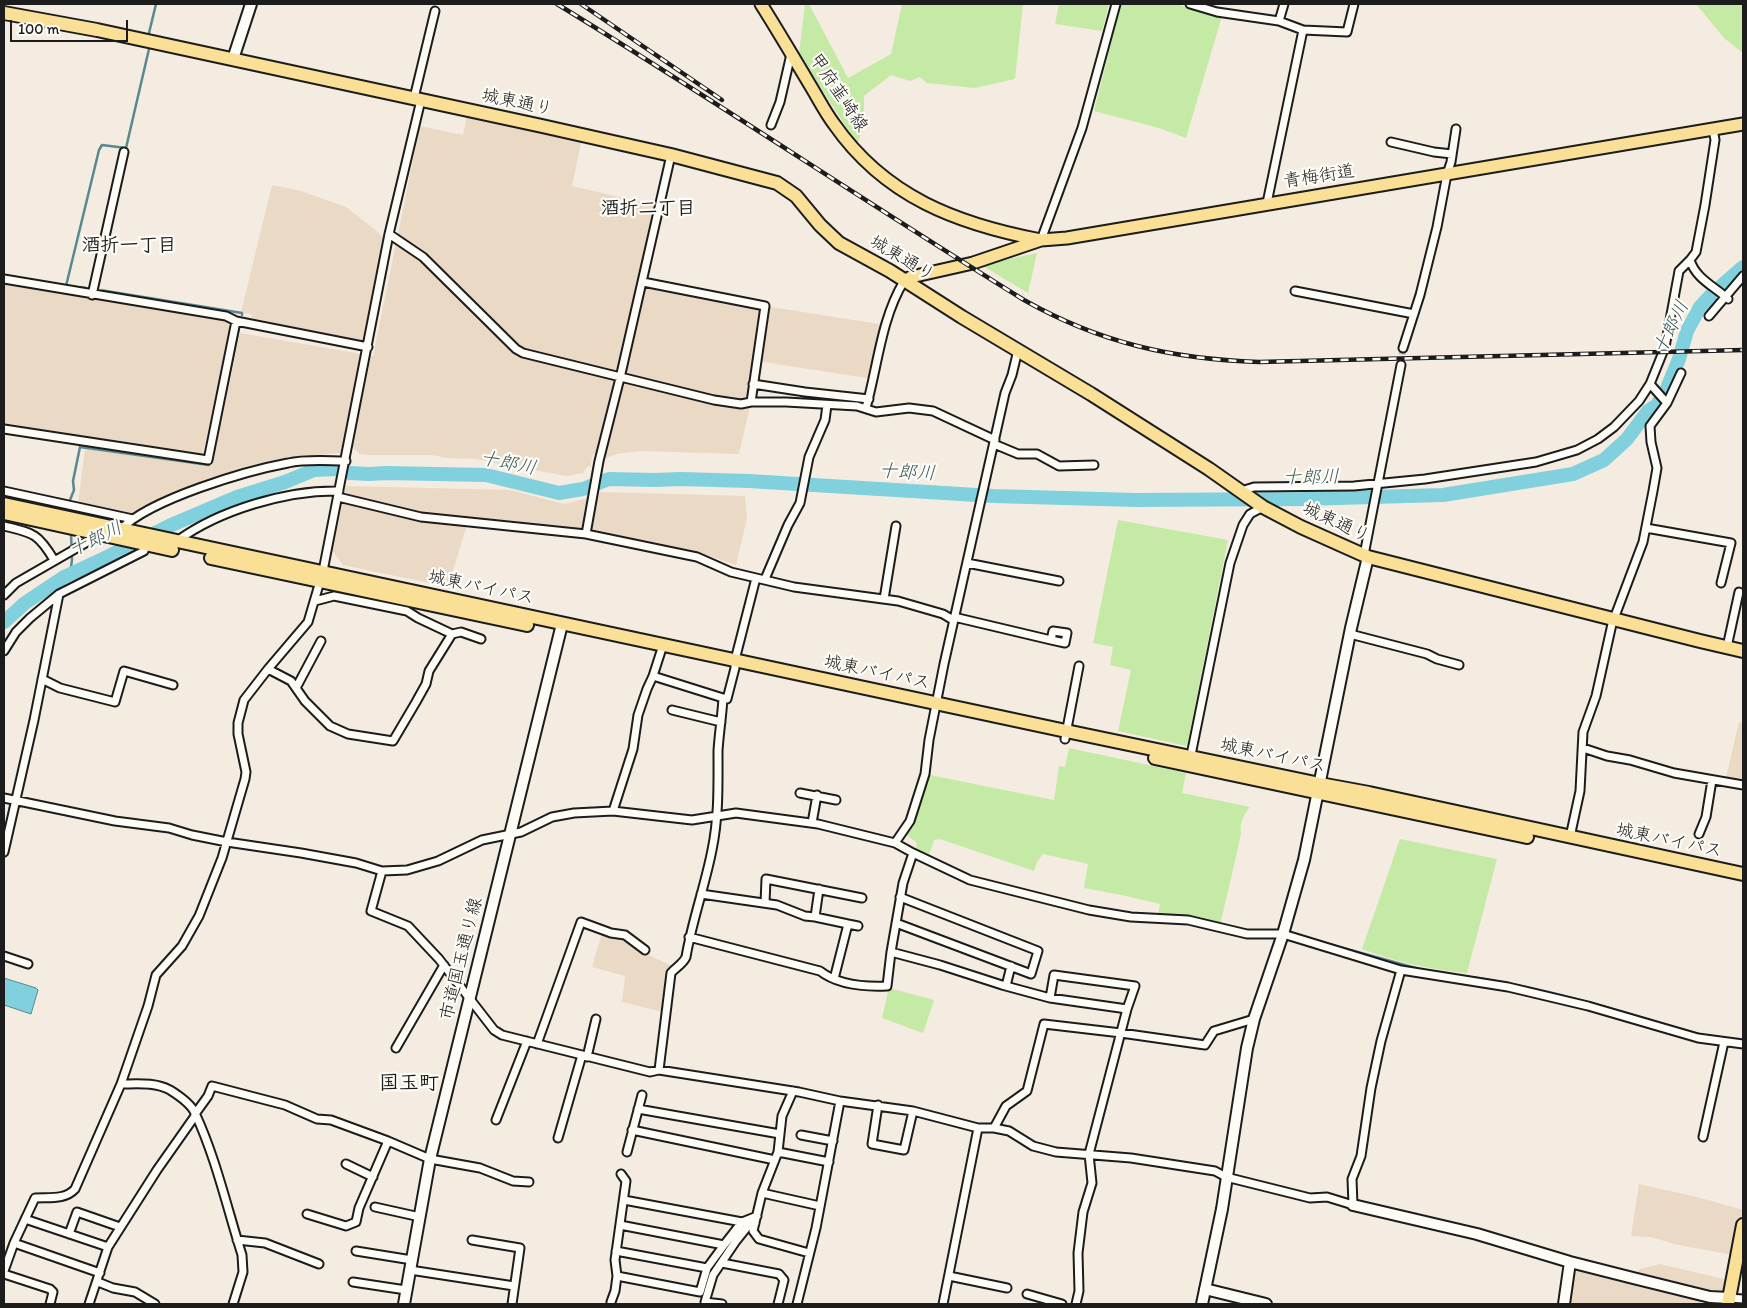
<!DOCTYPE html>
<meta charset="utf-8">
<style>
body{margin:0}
#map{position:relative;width:1747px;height:1308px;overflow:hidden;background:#f4ece0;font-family:Itim,sans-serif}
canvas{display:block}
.frame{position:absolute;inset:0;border:5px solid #1c1c1c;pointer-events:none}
.scale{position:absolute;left:10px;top:20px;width:118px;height:22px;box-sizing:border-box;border:2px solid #1c1c1c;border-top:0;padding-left:6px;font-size:15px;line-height:18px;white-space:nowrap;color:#1c1c1c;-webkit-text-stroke:4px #fdfcf7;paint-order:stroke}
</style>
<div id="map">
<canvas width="1747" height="1308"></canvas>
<div class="frame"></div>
<div class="scale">100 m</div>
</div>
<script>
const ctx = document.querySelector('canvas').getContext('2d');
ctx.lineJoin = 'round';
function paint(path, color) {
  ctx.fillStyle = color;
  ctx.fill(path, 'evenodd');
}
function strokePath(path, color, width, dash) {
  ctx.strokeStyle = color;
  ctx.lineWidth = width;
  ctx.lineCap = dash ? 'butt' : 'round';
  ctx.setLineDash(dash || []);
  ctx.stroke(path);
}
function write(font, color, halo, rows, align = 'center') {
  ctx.font = font + ' Itim,"Klee One",sans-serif';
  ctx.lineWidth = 4.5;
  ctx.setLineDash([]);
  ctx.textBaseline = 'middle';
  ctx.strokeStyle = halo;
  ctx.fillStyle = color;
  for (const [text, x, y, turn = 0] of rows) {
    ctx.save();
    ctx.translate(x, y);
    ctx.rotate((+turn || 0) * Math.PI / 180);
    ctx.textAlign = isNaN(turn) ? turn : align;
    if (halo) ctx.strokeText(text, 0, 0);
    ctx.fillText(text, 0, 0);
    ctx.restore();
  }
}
const built = new Path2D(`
 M467,116L582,138L572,186L654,205L643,282L765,306L885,325L873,379L757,361L751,402L739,454L639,451L617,454L606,458L593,454L590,467L588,466L583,473L566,476L475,459L447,458L432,455H368L360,454L353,448L340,453L288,457L244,467L179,492L133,514L78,503L85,449L211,466L240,333L373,356L420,126L463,135Z
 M272,185L301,191L346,207L378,232L383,238L363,341L252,318V315L241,312Z
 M4,284L225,321L231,329L203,452L198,455L132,443L4,424Z
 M346,486L510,490L564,504L589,498L583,530L469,518L448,587L343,565L332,550Z
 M600,492L745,496L747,518L736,565L703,554L590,529Z
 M1739,722L1743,723V783L1727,780L1726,778Z
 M602,933L623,938L642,952L672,966L668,972L663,1012L622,1002L625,976L592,967Z
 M1639,1184L1697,1197L1743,1210V1225L1738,1256L1674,1244L1651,1237L1631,1236Z
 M1570,1262L1632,1278L1640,1269L1660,1264L1732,1281L1728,1304H1564Z`);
const green = new Path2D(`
 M805,4H809L848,78L891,54L902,4H1023L1015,79L974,88L927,83L920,77L910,81L891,75L864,96V128L857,144L799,54Z
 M1059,4H1109L1102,31L1055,24Z
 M1121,4H1176L1222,16L1186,138L1159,128L1094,111Z
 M1696,4H1743V53L1724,38Z
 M1037,253L1028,293L981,265Z
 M1118,520L1228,540L1187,746L1118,731L1131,670L1110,665L1113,647L1093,643Z
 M1069,748L1186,773L1182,793L1250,807C1244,814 1239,824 1241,833C1235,864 1227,894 1220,925L1184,916L1158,914L1160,904L1126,896L1084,888L1088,864L1043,854L1037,862L1034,871L940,839L934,840L929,855L915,850L917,843L903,832L925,774L1054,800L1059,766L1065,767Z
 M1400,839L1497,859L1467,973C1431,970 1397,962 1362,949Z
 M889,988L934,1000L923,1033L882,1018Z`);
const water = new Path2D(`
 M4,978L36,988L38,990L31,1014L4,1005Z`);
const stream = new Path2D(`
 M149,33L156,4
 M86,288L66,286L99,150L102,145L126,148L149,49
 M100,290L242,313V315
 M225,395L239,328
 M70,515V500L74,490L73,481L80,447L209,465L211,459
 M70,574L72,560L71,533
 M1318,941L1423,970
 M1453,975C1539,984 1620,1012 1702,1035`);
const river = new Path2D(`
 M4,622L25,603L64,577L109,556L169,526L237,497L285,482L314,470L338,469L350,473L369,474L386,473L486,475L559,493L583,489L609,479L655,480L681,479L749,481L993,496L1136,500L1303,499L1443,495L1573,474L1604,460L1627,439L1648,411L1657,405L1666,391L1679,359L1687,331L1700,307L1712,294L1743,267`);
const streetTunnel = new Path2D(`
 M1401,365L1403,348`);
const street = new Path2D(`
 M1190,4L1217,12L1279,21L1303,30L1347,32L1354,4
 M1279,21L1284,4
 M414,98L435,11
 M771,125L780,102L791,54
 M1713,129L1715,140L1705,205L1696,252L1690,260C1696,279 1714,286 1728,299
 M1391,142L1434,152L1452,154
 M1267,203L1303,30
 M389,234L423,257L516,349L523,353L714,400L741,404L751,402
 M1041,240L1082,128L1116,4
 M4,279L226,316L236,321L368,347
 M643,282L765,306L751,402H786L857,406L876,412L909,408L933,411L995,440
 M1295,291L1414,314
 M92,295L124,152
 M1709,316L1743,276
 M1403,348L1420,295L1437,227L1447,174L1451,162L1456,129
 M753,384L805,392L869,399
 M1650,384L1667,403
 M866,408C878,365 881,319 904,281
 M4,429L208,460L236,321
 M994,444L1018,454H1037L1059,466L1094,465
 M4,491L133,519
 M1241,491L1254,487L1354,486L1425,479L1536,462L1577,450L1598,439L1614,427L1639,401L1650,384L1665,347L1679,271L1690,260
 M338,497L421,517L586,534L599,461L620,378L671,155
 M4,526C33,533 38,533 54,560
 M1646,528L1731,543L1721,583
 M121,529C151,499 245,471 288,463C306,459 327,461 346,461
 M586,534L697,557L731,572L794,587L898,601L943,614L953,620
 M177,541C219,510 287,490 339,491
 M1364,555L1401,365
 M967,563L1059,581
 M765,579L788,525L800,503L809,457L825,420L827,405
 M4,595L16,583L89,541L93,533
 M884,599L896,526
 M954,617L1051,640L1065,643L1067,633L1053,631L1051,640
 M452,634L461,632L481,639
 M1350,634L1427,654L1437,659L1459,665
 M1727,647L1739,592
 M4,651L16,632L30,618L59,594L144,551L146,544
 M268,669L291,681L305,701L330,726L348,734L393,741L416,702L426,684L429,671L452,634L418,618L407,611L334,596L315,601
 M653,676L663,645
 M42,679L60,688L115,702L124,671L173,685
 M296,688L321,641
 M723,698L727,699L735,668V660L756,578
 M672,710L721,722
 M1065,739L1079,666
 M1583,748L1607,756L1630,760L1674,773L1743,785
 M1190,760L1230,563L1243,525L1250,514L1263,507
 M800,793L836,800
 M4,798L115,821L169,828L192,835L227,842L301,853L356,863L382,871L407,870L438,861L482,840L521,832L552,817L574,813L613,811L692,820L736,813L818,824L895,843L913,853L970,880L1089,910L1131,917L1188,920L1247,934H1283L1401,970L1508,987L1588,1006L1698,1038L1743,1044
 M613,811L633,749L638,715L647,689L653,676L723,698
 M812,823L817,795
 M1699,834L1706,817L1712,780
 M1570,837L1580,791L1583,732L1596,696L1612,624L1643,542L1653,491L1657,468L1651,442L1650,426L1667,403L1681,373
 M895,843L910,821L925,774L929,740L944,664L1005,393L1012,375L1018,350
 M4,852L34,720L59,594
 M913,853L903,883L891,952L940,965L1002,985L1050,998L1127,1009L1089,1154L1092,1183L1083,1212L1078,1253L1079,1291L1076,1304
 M382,871L371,911L408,926L439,959L494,1030L502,1035L650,1072L659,1070L799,1092L840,1101L913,1111L978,1128H994L1009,1131L1033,1146L1056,1152L1131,1158L1215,1171L1226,1177L1310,1198L1327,1197L1353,1205L1352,1179L1361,1156L1371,1088L1381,1041L1401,970
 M701,894L777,905L805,916L815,917L848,924L834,979
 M765,903L766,879L862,898
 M815,917L819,889
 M896,923L1031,974L1038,951L900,897
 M848,924L858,926
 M689,937L820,971C838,985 865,987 887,986L891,952
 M4,956L28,964
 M1006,986L1011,966
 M1050,998L1054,975L1135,986L1127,1009
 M537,1044L581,922L611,933L625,935L645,950
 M396,1048L444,965
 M587,1057L596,1019
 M659,1070L671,973C676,967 683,964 686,957C692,921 705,886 712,850C719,816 718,785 718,751C719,734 722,716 723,698
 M121,1084C137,1084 155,1082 170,1090C178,1095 191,1104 195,1113C216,1158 227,1208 242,1255L243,1272L233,1304
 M793,1091L782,1116L778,1152L762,1193L753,1231L759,1239L809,1253
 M878,1105L872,1144L904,1150L913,1111
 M638,1109L780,1134
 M195,1114L208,1096L212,1086L285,1105L317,1119L331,1120L388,1141L430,1159L480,1168L513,1181L529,1182
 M496,1120L527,1041
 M994,1128L1006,1106L1027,1091L1044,1024L1121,1033L1205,1045L1214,1031L1254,1019
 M632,1130L775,1160
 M801,1135L833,1141
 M1703,1137L1724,1042
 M558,1138L582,1055
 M627,1152L642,1095
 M778,1152L829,1162
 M346,1164L373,1177
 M762,1193L820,1206
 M624,1200L742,1222L757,1216
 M375,1207L420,1217
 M307,1214L346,1226L356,1222L359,1208L388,1141
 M25,1219L108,1247
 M620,1225L724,1245L742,1222
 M69,1234L77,1212L120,1227
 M237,1240L265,1243L319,1264
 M472,1240L520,1248L512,1304
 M14,1243L100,1273
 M356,1251L412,1260
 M616,1251L707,1268
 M722,1263L779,1274L784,1280L778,1304
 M410,1270L514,1286
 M4,1271L14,1243L35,1198C49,1197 65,1200 75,1189L121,1084L148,1006L156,975L182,946L199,916L222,858L245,779L246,772L238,734V723L244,700L268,669L308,622L323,571L389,234L421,100
 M4,1274L50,1289L53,1292L50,1304
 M617,1276L700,1292L707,1268L724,1245
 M949,1276L1007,1288
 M98,1282L113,1288L135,1292L155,1304
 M353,1282L406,1290
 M1027,1294L1062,1304
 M1729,1298L1743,1299
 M611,1302L615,1291L617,1276L615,1260L626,1181L621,1174
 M89,1304L108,1247L157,1170L195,1116
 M722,1304L705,1302L713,1275L736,1241L748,1226L755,1223
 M797,1304L816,1228L840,1101
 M943,1304L978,1128`);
const secondary = new Path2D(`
 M233,59L251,4
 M1353,1205L1477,1234L1570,1262L1633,1278L1710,1297L1729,1298
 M1205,1289L1266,1304
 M404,1304L430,1159L562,624
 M1202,1304L1222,1209L1247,1048L1254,1019L1283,934L1304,860L1351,628L1368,557
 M1564,1304L1570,1262`);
const primary = new Path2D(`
 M761,4C778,31 794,58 810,85C818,98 825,112 834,124C885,197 957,224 1041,240
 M904,281L911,277L973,263L1041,240L1067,238L1743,124`);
const highway = new Path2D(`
 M4,13L97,30L542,126L671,155L777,183L796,196L820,225L839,243L890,271L962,317L1091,394L1209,469L1263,507L1301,527L1368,557L1700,641L1743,651
 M4,504L1066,731L1320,784L1369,793L1743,874
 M4,513L172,550
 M211,558L527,625
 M1155,758L1527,837
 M1728,1304L1743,1225`);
const rail = new Path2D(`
 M557,4C714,100 867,203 1024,300C1100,343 1172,359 1259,362L1743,350
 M581,4L722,100`);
const streetNames = [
 ["甲府韮崎線",838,93,56],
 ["城東通り",517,103,12],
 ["青梅街道",1319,177,-9],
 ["城東通り",902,259,31],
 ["城東通り",1336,523,25],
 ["城東バイパス",481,588,12],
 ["城東バイパス",877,673,12],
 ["城東バイパス",1273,756,12],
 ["城東バイパス",1669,841,12],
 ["市道国玉通り線",462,959,-76]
];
const neighbourhoodNames = [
 ["酒折二丁目",648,209],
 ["酒折一丁目",129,246]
];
const waterNames = [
 ["十郎川",1672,328,-64],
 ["十郎川",508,464,11],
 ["十郎川",907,473,3],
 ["十郎川",1311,478,-1],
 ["十郎川",96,540,-26]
];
const quarterNames = [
 ["国玉町",409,1084]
];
paint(built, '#ead9c4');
paint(green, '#c5eaa5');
paint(water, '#81d0dd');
strokePath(water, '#598890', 1);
strokePath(stream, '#598890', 2.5);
strokePath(river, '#81d0dd', 14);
strokePath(streetTunnel, '#c9c2b9', 7, [7, 3.5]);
strokePath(street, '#1c1c1c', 11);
strokePath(secondary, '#1c1c1c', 14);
strokePath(primary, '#1c1c1c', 15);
strokePath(highway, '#1c1c1c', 16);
strokePath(street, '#fdfcf7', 7);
strokePath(secondary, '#fdfcf7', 10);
strokePath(primary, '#fadf96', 11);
strokePath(highway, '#fadf96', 12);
strokePath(rail, '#1c1c1c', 4.5);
strokePath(rail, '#fdfcf7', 2.5, [8]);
write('18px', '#1c1c1c', '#fdfcf7', streetNames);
write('bold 19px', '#1c1c1c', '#fdfcf7', neighbourhoodNames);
write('italic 19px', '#3f5b60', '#fdfcf7', waterNames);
write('bold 20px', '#1c1c1c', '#fdfcf7', quarterNames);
</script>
